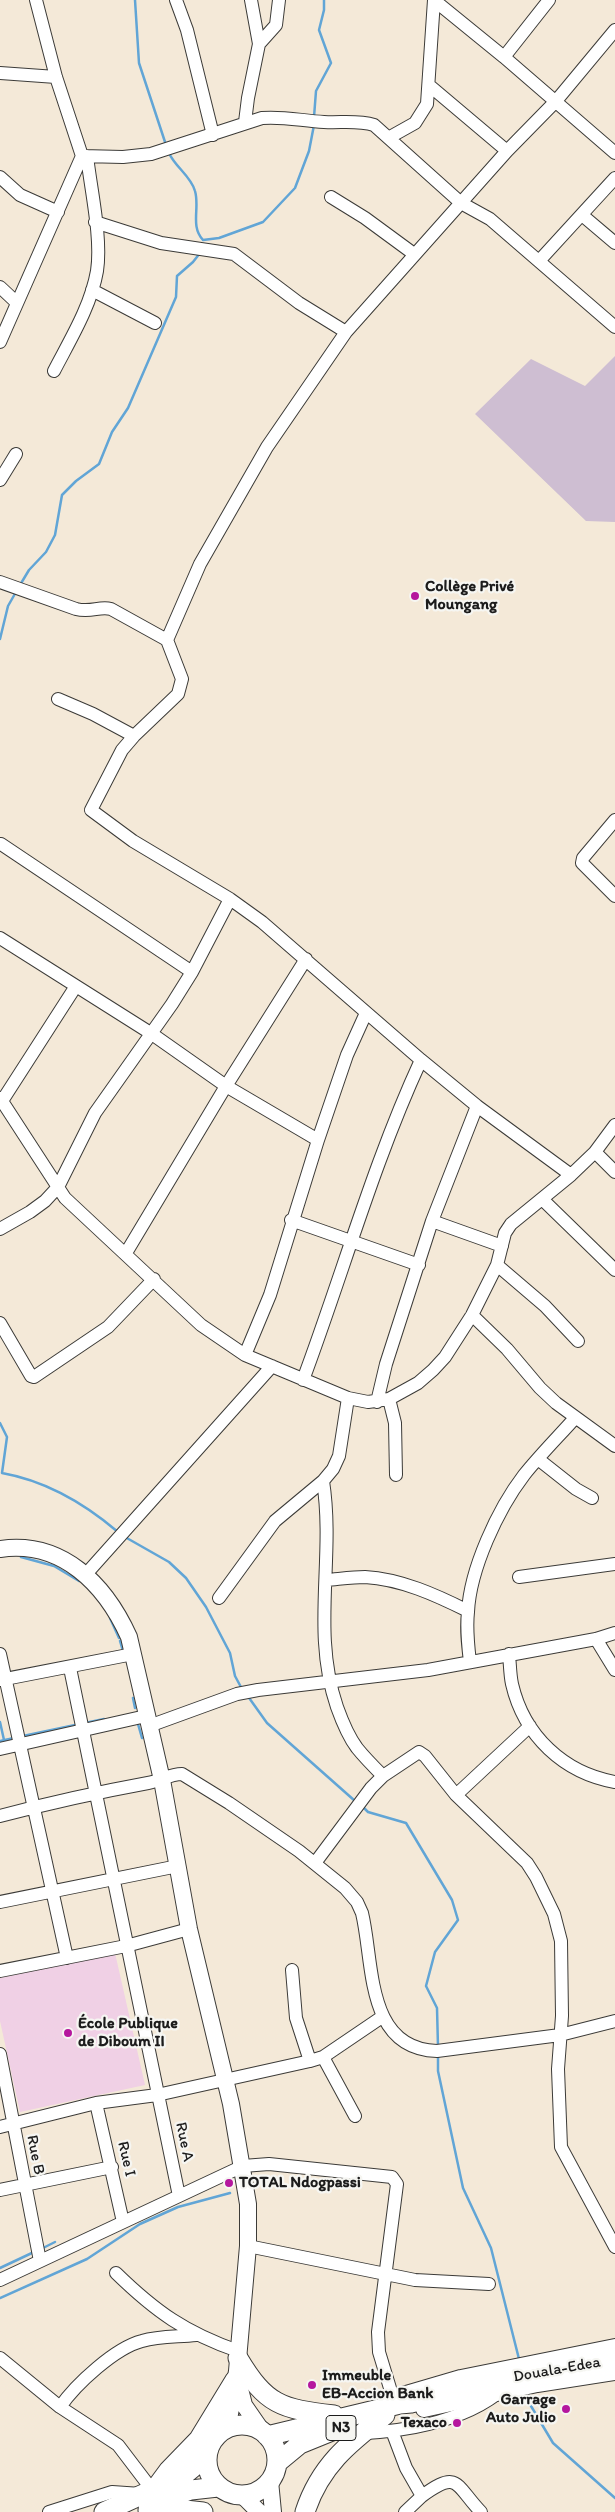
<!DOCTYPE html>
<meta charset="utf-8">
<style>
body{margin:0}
canvas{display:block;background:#f4e9d8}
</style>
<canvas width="615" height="2512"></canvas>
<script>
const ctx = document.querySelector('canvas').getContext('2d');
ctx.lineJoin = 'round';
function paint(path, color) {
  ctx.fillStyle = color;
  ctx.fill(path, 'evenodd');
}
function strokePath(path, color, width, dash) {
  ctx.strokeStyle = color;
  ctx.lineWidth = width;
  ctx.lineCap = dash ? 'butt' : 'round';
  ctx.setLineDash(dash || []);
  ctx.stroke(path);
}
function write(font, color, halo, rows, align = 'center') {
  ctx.font = font + ' Itim,sans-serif';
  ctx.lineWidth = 4.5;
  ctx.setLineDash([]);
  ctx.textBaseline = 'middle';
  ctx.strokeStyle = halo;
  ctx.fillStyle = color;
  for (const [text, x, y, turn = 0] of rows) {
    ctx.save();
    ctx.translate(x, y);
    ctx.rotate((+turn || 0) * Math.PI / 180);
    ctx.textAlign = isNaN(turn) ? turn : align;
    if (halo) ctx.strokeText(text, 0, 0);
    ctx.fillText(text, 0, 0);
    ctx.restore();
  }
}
const built = new Path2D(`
 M115,1953L145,2085L20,2112L0,2021V1978Z`);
const industrial = new Path2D(`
 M615,356V522L586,521L475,414L531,359L585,386Z`);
const stream = new Path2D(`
 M135,0L139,63L166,145
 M314,117L316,91L331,63L319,30L324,10V0
 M169,153C175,167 191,176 195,191C200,208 190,226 203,240
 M203,240L219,238L263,222L295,188L309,151L314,125
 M20,585L29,570L46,552L55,535L62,495L76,481L99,464L112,432L128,408L176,297L177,276L193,262L200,253
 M0,639L8,606L16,592
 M0,1423L7,1437L2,1473C47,1481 84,1503 118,1532
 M125,1537L169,1562L186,1578L206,1607L230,1653L235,1676L242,1689
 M21,1557L54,1566L79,1581
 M110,1618L119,1638
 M120,1641L123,1651
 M247,1695L267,1723L355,1801
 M133,1698L135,1708
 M0,1722L4,1740
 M85,1723L104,1719
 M138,1724L142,1738
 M23,1736L75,1725
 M0,1741L14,1738
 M362,1806L368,1812L406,1823L452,1900L458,1920L435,1952L426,1986L437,2008L438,2047
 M438,2055V2071L463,2188L491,2248L519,2359
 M43,2248L55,2242
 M0,2268L34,2252
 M0,2298L87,2259L140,2224L178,2207L230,2193
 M528,2401L553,2443L615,2498`);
const minor = new Path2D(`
 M176,0L187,30L213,135
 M434,0L504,57L615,153
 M259,44L276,25L279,0
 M504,57L549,0
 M0,73L56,77
 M430,86L507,151
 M245,122L248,98L259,44L251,0
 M390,137L415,123L427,104L434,0
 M82,156L123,157L151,154L262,118C283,116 303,121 324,122C341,123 358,120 374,125L461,203L490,219L615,327
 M0,177L20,195L58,212
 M331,197L365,218L414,254
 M582,215L615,243
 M95,222L161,243L234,254L299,303L346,332
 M539,261L615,178
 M0,287L16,302
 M92,290L155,323
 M0,342L82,156L56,77L36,0
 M54,371C70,340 91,306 97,271C102,238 91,191 87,156
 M0,480L16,454
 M0,582L76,609C91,613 99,606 111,609L167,640
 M58,699L93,714L134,736
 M615,820L583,858L582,863L615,896
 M1,844L192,972
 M0,938L152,1034L226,1086L318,1140
 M0,1098L65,1198L201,1325L245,1355L348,1398L368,1402L389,1399L418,1383L433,1370L445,1357L472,1315L497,1265L505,1233L511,1224L571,1175L595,1152L615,1125
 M2,1101L76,986
 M595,1152L615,1172
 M571,1175L477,1106L421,1060L262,922L230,899L133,841L91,810L122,750L134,736L178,694L182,679L167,640L200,564L267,447L346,332L507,151L556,101L615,30
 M542,1199L615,1270
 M291,1220L419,1265
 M432,1221L502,1246
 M0,1229L30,1212L45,1201L58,1187L95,1113L172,1004L192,972L230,899
 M126,1253L226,1086L306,959
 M497,1265L545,1306L578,1341
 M472,1315L507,1349L540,1388L556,1403L615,1446
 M0,1323L31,1376L34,1377L108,1327L154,1279
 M245,1355L270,1295L318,1140L347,1055L366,1013
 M303,1380C343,1273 373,1164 421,1060
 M389,1399L395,1423L396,1475
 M377,1402L386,1364L432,1221L477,1106
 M538,1459L576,1489L592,1498
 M323,1481C335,1558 311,1631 337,1707C342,1721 348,1736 357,1748C365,1758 374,1767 383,1776
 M87,1573L272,1366
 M519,1577L615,1564
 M327,1580C339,1579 353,1577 365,1577C401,1579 436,1595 468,1611
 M219,1598L275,1521L323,1481L333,1469L339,1456L348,1398
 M596,1639L615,1670
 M0,1654L67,1958
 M509,1654C510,1664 510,1675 512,1684C524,1736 564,1773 615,1782
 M470,1662C468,1645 466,1629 468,1612C470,1569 498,1509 524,1475C540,1455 558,1437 575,1418
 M70,1668L179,2196
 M0,1680L133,1654
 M149,1726L237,1694L258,1690L428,1670L596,1639L615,1633
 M0,1749L146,1716
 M456,1795L530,1726
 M0,1816C49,1803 99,1792 148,1783C160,1781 170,1774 182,1774L229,1803L299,1851L345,1888L357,1902L362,1913C374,1962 365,2049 437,2051L560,2035L615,2021
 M315,1863L371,1788L383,1776L419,1752L425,1756L456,1795L527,1863L536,1877L554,1914L561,1941L562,2016L558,2069L561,2147L615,2247
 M0,1902L178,1866
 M292,1970L296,2018L310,2061
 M0,1971L126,1946L189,1929
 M0,2054L40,2261
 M323,2057L355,2116
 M96,2103L123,2222
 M0,2127L96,2103L157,2095L310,2061L323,2057L382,2017
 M0,2190L112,2167
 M248,2246L415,2280L489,2284
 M116,2273C156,2312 186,2333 238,2351
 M0,2280L243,2166L269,2164L392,2177L397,2184L378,2332L379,2352L393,2398
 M0,2358L60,2407L118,2445L153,2491
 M60,2407C76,2384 115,2348 142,2341C159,2336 178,2337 196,2335
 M392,2431L406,2468L422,2496C459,2469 455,2485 481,2512
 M325,2434C380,2435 452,2428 497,2394
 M49,2512L112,2492L141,2494
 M405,2512L422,2496`);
const major = new Path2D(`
 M0,1549C62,1540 105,1584 129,1637L162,1780L189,1929L231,2104L248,2204V2246L237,2371L230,2414L222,2431
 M238,2381L244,2405L262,2431
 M386,2400L461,2378L615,2347
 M424,2409L537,2384L615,2372
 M270,2481L273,2512
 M242,2495L259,2512`);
const highway = new Path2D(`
 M238,2358C266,2405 281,2409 334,2415
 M207 2460a35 35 0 1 1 70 0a35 35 0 1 1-70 0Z
 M267,2436L400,2404L411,2403L512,2378L615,2359
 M277,2463L300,2444L332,2431
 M155,2489L169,2470L199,2439L235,2380
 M152,2502L191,2490L218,2487
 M148,2510L167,2508L203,2512
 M104,2512L183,2476L207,2456
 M305,2512C320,2466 348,2444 385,2415`);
const markers = [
 [415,596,5,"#b5179e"],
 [68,2033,5,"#b5179e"],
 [229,2183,5,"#b5179e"],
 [312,2385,5,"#b5179e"],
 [566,2409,5,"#b5179e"],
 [457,2423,5,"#b5179e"]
];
const shields = [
 [341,2428,30]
];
const shieldNames = [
 ["N3",341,2428]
];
const poiNames = [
 ["Collège Privé",425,587],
 ["Moungang",425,605],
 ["École Publique",78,2024],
 ["de Diboum II",78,2042],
 ["TOTAL Ndogpassi",239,2183],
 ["Immeuble",322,2376],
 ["EB-Accion Bank",322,2394],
 ["Garrage",556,2400,"right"],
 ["Auto Julio",556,2418,"right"],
 ["Texaco",447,2423,"right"]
];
const streetNames = [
 ["Rue A",184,2142,78],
 ["Rue B",35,2155,79],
 ["Rue I",126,2159,77],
 ["Douala-Edea",557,2370,-10]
];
paint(built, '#f0d0e5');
paint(industrial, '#cebed2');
strokePath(stream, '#61a5d6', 2.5);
strokePath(minor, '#3c3b38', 14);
strokePath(major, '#3c3b38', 18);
strokePath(highway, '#3c3b38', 21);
strokePath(minor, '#fff', 12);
strokePath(major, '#fff', 16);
strokePath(highway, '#fff', 19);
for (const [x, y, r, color] of markers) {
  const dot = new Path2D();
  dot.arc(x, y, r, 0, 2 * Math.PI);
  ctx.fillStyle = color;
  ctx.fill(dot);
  strokePath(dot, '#f6f6f2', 2);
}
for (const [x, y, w] of shields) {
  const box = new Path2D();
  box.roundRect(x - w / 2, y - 12.5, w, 25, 4);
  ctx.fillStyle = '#f6f6f2';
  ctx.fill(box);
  strokePath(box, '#1c1c1c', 1);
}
write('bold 15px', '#1c1c1c', null, shieldNames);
write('bold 16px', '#1c1c1c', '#f6f6f2', poiNames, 'left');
write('16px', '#1c1c1c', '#f6f6f2', streetNames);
</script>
